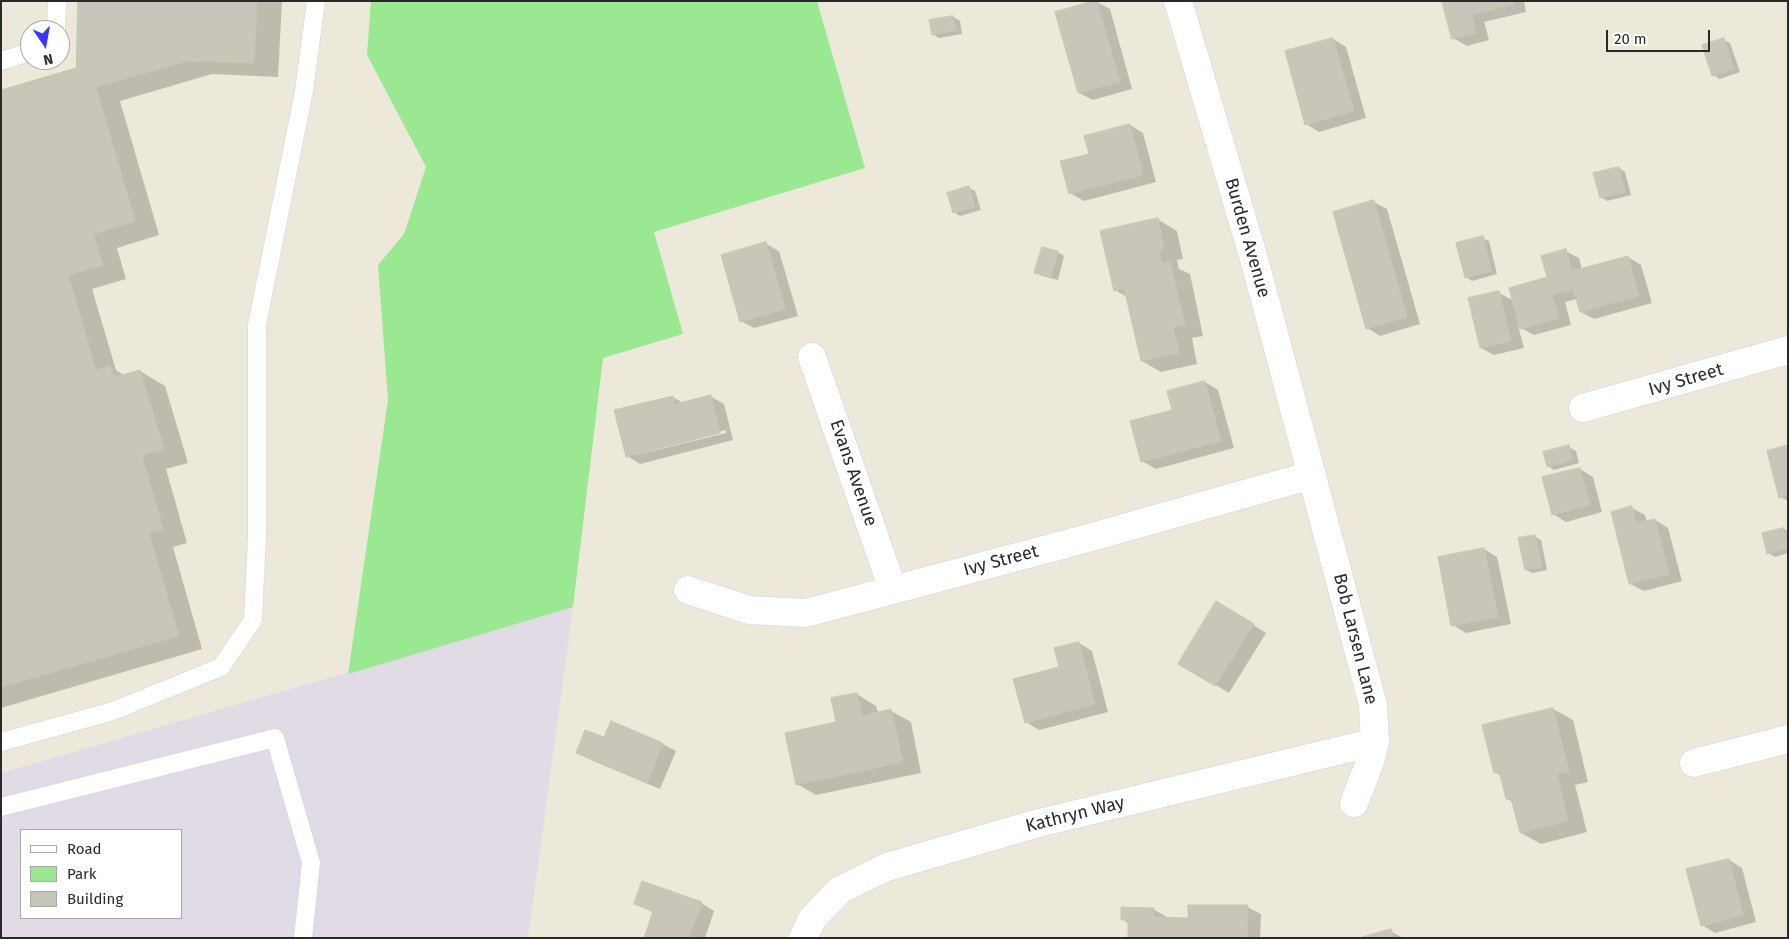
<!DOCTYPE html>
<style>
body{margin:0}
#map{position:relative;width:1789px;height:939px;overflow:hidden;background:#ede9da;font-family:"Fira Sans",sans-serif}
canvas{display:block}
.frame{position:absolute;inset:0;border:2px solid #292929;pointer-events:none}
.legend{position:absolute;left:20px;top:829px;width:162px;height:90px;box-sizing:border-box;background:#fff;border:1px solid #a9a9a9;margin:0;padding:6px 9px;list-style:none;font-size:15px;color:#292929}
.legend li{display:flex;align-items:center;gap:10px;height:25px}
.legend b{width:25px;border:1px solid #a9a9a9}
.north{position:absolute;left:20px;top:20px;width:50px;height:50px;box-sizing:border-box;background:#fff;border:1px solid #a9a9a9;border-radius:50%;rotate:168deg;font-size:14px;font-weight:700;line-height:20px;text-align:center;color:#292929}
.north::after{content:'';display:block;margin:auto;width:18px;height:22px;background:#3e34ff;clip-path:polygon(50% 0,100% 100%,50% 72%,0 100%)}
.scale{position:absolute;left:1606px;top:30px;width:104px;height:22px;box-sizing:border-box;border:2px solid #292929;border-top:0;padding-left:6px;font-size:15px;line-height:18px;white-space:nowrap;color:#292929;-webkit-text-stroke:4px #fff;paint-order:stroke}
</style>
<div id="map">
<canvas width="1789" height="939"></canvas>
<div class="frame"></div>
<ul class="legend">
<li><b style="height:6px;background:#fff"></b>Road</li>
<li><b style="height:14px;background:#9ae891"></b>Park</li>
<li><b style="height:14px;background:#c8c5b9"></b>Building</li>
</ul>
<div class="north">N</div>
<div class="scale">20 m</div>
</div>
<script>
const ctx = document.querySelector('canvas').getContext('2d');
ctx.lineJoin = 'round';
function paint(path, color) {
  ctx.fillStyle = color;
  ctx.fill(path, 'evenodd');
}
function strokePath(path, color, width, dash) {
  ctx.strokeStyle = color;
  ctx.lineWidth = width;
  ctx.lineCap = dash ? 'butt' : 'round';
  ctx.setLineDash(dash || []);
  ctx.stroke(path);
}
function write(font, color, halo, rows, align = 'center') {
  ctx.font = font + ' "Fira Sans",sans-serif';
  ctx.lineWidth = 4.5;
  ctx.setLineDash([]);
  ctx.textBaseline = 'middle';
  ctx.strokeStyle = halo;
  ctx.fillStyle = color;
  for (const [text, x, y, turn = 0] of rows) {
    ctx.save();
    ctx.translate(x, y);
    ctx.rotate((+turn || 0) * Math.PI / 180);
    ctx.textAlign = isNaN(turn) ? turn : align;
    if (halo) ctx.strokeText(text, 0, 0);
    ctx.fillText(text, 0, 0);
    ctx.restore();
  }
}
const industrial = new Path2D(`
 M573,607L528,938H1V773ZM21,830H181V918H21Z`);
const green = new Path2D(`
 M371,1H817L865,168L654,232L683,334L603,358L573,607L348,674L388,400L378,265L404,234L426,167L367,55Z`);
const shadow = new Path2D(`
 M80,1H282L278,77L212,74L120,101L159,235L117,248L126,279L92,289L116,370L125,376L140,371L165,386L188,463L166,469L187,543L173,547L202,649L1,708V91L77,69Z
 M1443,1H1524L1526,12L1484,22L1489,40L1467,46L1453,38Z
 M1097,2L1110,9L1132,89L1093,100L1079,93Z
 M953,17L960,21L962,34L939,38L933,34L930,21Z
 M1333,39L1346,47L1366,118L1319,132L1306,124Z
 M1724,40L1730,43L1740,72L1720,79L1713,75Z
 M1130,125L1143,133L1156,182L1084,201L1070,193L1090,155Z
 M1619,168L1625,172L1631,195L1607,201L1601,197Z
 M969,188L975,191L981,210L960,216L954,212Z
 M1374,202L1387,209L1420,324L1380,336L1367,328Z
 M1157,219L1177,231L1183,259L1177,260L1179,269L1190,274L1203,336L1192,338L1197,364L1161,372L1142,361L1127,297L1115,290Z
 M1482,238L1489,241L1497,274L1472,281L1466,277Z
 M766,244L779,251L798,316L754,328L741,321Z
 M1565,251L1579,258L1582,270L1628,257L1641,265L1652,303L1594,319L1581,312L1577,299L1565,302L1571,325L1534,335L1518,326L1524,348L1494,355L1481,348L1499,293L1514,301L1548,278Z
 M1058,252L1064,256L1058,280L1042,276L1036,272Z
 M1205,382L1218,390L1234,448L1156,469L1142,461L1173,411Z
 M710,396L724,404L733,440L640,464L627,456L673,397L683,403ZM726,430V433L636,455V453Z
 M1788,446V501L1780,497Z
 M1569,447L1576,451L1579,463L1554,470L1548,466Z
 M1580,469L1593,477L1602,512L1566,522L1553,514Z
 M1632,508L1645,515L1647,522L1655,520L1668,528L1682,581L1644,591L1630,584Z
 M1784,529L1788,531V553L1775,557L1768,553Z
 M1534,536L1541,540L1547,570L1533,573L1526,570Z
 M1484,549L1497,557L1511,624L1466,633L1453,625Z
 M1230,610L1266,633L1229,693L1180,663Z
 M1079,643L1092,651L1108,712L1039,730L1026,722L1060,668Z
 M857,694L876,706L878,713L891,711L911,722L921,773L816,795L797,784Z
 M1553,709L1573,720L1588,782L1575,785L1587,832L1541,844L1521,833L1513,802L1507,799L1501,776L1495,772Z
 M604,739L662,744L676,751L660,789L591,760L577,752Z
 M1729,860L1742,868L1756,922L1715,933L1702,925Z
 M701,903L714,911L705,938H645L654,913L636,904Z
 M1247,907L1261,914L1260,938H1129V924L1122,919L1153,909L1167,917V919H1189Z
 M1390,931L1403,938H1363Z`);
const building = new Path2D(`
 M78,1H257L254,63L187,61L96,87L135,221L93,234L103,265L68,275L96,370L110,366L114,377L140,370L164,449L142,455L163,529L149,533L179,636L1,687V90L76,68Z
 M1094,1H1097L1120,82L1078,93L1055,12Z
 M1442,1H1513L1514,4L1472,15L1476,33L1452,39Z
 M953,16L956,30L932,35L929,20Z
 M1333,38L1354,111L1305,125L1285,51Z
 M1724,38L1734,69L1712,76L1702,45Z
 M1130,124L1143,175L1069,194L1060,161L1089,154L1084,136Z
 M1619,167L1625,192L1600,198L1593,173Z
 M969,186L975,207L953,213L947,193Z
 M1374,200L1407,317L1366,329L1333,212Z
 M1158,218L1164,248L1159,250L1162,264L1170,262L1185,325L1173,327L1179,353L1141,361L1124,288L1114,291L1100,231Z
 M1483,236L1491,271L1465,278L1456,243Z
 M766,242L785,309L740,322L721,255Z
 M1042,247L1058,251L1051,277L1034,273Z
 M1566,249L1572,271L1628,256L1639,296L1580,312L1573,289L1552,295L1559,318L1520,329L1509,288L1547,277L1541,256Z
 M1499,291L1511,341L1480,348L1468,298Z
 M1205,381L1221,441L1141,462L1130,421L1172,410L1167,391Z
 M711,395L720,433L626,457L614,410L673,396L675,404Z
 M1569,445L1573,460L1547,467L1543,452Z
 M1788,445V495L1779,498L1767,451Z
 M1580,468L1590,505L1552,515L1542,477Z
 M1632,506L1636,523L1655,519L1669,574L1629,584L1611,512Z
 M1784,528L1788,548L1767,554L1762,533Z
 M1535,535L1542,567L1525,570L1518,538Z
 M1484,548L1498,617L1451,626L1438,557Z
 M1216,601L1254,624L1215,686L1178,664Z
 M1079,642L1095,704L1025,723L1013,679L1059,667L1054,648Z
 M857,693L862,716L891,709L903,762L796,785L785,733L836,722L831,698Z
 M1553,708L1569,772L1557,774L1568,821L1520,833L1511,798L1506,799L1499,771L1494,773L1482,725Z
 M611,721L663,743L647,783L576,753L585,730L604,737Z
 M1729,859L1743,915L1701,926L1686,869Z
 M642,881L702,902L689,937L692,938H644L653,911L634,904Z
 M1188,905H1248L1247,938H1128V920H1121V907L1154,908L1153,917L1188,918Z
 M1391,929L1393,938H1359Z`);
const lane = new Path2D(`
 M56,30L57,1
 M1,61L30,52
 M1,742L113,711L221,667L253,620L257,537V325L304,91L316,1
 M1,807L275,738L311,863L303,938`);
const street = new Path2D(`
 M1178,1L1256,266L1373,705L1375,742L1370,762L1354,803
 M812,357L893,590
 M1583,408L1788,350
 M688,590L749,610L806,613L1081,540L1312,475
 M1694,763L1788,739
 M803,938L812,919L840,890L887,867L1035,824L1375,742`);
const streetNames = [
 ["Burden Avenue",1247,238,74],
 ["Ivy Street",1686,380,-16],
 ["Evans Avenue",853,473,71],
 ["Ivy Street",1001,561,-15],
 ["Bob Larsen Lane",1355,639,76],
 ["Kathryn Way",1075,815,-14]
];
paint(industrial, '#e0dbe4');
paint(green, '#9ae891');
paint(shadow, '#0003');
paint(building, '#c8c5b9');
strokePath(building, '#c8c6b3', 1);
strokePath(lane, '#d0cfe4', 19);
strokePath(street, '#d0cfe4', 29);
strokePath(lane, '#fff', 18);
strokePath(street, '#fff', 28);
write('18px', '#292929', '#fff', streetNames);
</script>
